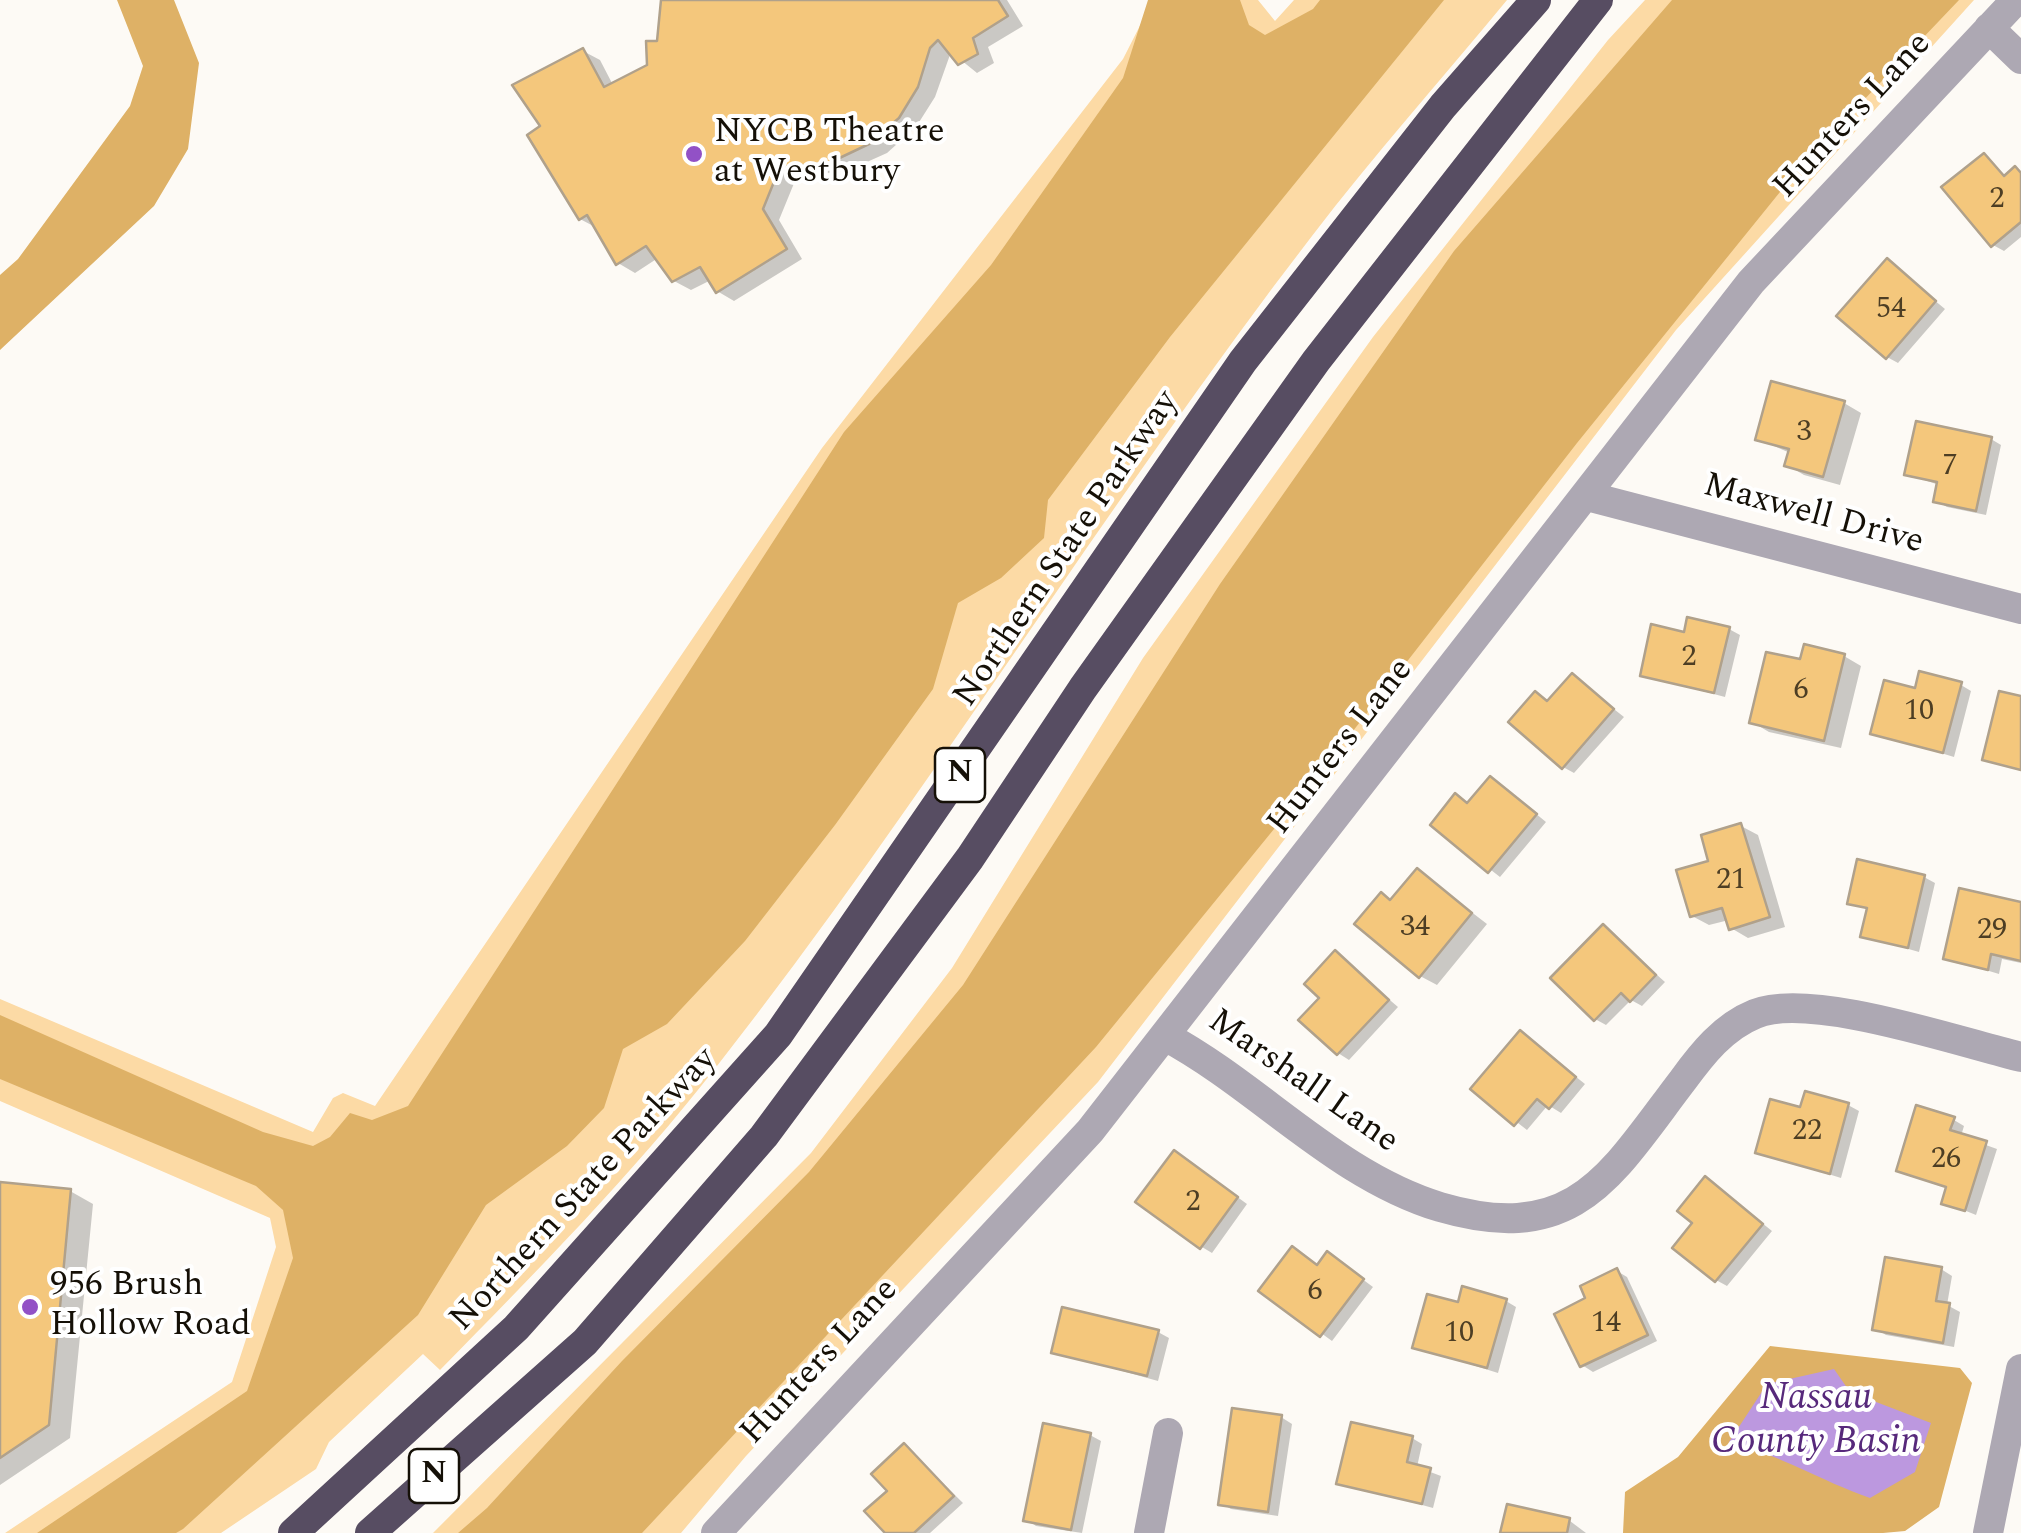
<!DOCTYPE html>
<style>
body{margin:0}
canvas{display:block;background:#fdfaf5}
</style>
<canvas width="2021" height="1533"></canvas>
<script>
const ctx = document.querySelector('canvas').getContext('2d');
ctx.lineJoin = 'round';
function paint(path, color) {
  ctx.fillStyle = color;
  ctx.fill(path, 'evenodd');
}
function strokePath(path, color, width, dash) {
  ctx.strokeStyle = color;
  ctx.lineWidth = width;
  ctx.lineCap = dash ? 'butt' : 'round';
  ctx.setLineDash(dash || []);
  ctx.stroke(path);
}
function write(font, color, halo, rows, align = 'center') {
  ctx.font = font + ' Spectral,serif';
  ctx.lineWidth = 8;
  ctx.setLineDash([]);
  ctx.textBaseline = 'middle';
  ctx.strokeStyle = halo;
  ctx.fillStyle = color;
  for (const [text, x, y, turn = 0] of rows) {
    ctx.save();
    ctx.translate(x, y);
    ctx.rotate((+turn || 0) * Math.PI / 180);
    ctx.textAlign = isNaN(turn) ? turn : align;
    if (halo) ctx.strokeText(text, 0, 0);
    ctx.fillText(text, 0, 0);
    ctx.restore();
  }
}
const green = new Path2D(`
 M1153,0H1258L1275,21L1294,0H1507C1442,79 1374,155 1312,236C1104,506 927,798 717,1066C632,1175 536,1272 440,1370L423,1354L329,1442L316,1469L221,1533H5L232,1382L276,1247L270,1218L0,1101V999L313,1132L333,1098L343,1093L375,1106L822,448L1123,59Z
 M1645,0H1974L1676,330L1098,1082L746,1456L681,1533H433L811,1153L952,968L1143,658L1373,337L1608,40Z`);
const forest = new Path2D(`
 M117,0H174L199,63L188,149L154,206L0,350V275L18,259L130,106L143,66Z
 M1148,0H1240L1249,25L1265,35L1313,9L1320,0H1444L1170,337L1048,500L1044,538L1001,578L958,603L933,689L835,825L745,941L667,1024L623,1049L604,1108L567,1146L486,1205L418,1315L183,1529L176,1533H37L247,1391L293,1258L283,1210L256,1186L0,1079V1015L263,1132L313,1146L330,1137L350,1113L372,1120L408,1106L844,432L991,265L1123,78Z
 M1672,0H1959L1801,166L1577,443L1332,758L1096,1047L642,1533H458L487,1508L622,1361L809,1172L963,985L1220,584L1454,251Z
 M1770,1346L1960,1368L1972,1383L1939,1507L1905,1531L1883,1533H1623L1625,1492L1678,1457Z`);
const water = new Path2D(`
 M1834,1369L1850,1392L1931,1423L1915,1472L1870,1498C1819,1480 1783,1456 1729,1442L1767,1384Z`);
const shadow = new Path2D(`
 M664,0H1007L1023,26L988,47L994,63L977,73L951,52L935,97L916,127L887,153L847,171L797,176L779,220L802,259L734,301L717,291L711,280L691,290L674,281L658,258L635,273L618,263L597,228L580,219L543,127L583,51L600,60L613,85L650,66L659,44Z
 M1984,156L2007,177L2016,170L2021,173V237L2004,251L1993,245Z
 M1887,261L1945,309L1898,363L1887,357Z
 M1844,403L1861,413L1840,485L1804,475L1787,465L1790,453L1758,439Z
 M1991,439L2001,445L1986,515L1947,507L1936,501L1939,485L1907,474Z
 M1729,629L1740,635L1725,697L1642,675L1686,635Z
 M1844,656L1861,666L1841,748L1769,732L1752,722L1802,662Z
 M1572,676L1624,717L1574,773L1563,767L1549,703Z
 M1961,685L1971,691L1954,757L1872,732L1916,691Z
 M1501,785L1546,822L1500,877L1433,825Z
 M1741,826L1758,835L1785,927L1748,938L1731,928L1729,920L1709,925L1692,916L1711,863Z
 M1418,871L1487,924L1437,985L1420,976L1392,902Z
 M1924,877L1935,883L1919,952L1863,936L1879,913L1850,903Z
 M2021,904V963L2002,959L1999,974L1946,958Z
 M1603,927L1665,982L1642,1006L1631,1000L1606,1025L1595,1019Z
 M1336,954L1398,1007L1349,1060L1338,1053L1322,998Z
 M1521,1033L1585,1084L1561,1113L1548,1105L1527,1130L1474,1089Z
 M1848,1105L1859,1111L1841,1178L1758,1152L1802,1110Z
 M1954,1120L1964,1126L1961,1136L1997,1149L1976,1215L1944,1202L1949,1188L1899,1170Z
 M1185,1159L1247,1204L1212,1253L1202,1247Z
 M0,1184L70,1191L93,1204L70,1438L0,1485Z
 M1716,1186L1772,1231L1727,1286L1716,1280Z
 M1338,1261L1373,1287L1332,1341L1262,1290Z
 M1941,1269L1952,1276L1947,1305L1960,1312L1954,1347L1886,1335L1875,1328Z
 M1617,1271L1627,1277L1657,1341L1593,1372L1582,1365L1589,1300Z
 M1506,1301L1516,1307L1498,1373L1415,1347L1460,1305Z
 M1158,1332L1169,1338L1158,1381L1054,1352Z
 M1281,1417L1292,1424L1278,1516L1231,1509L1220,1503Z
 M1090,1435L1101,1441L1082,1533L1036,1526L1026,1519Z
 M1412,1438L1422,1444L1417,1467L1441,1476L1433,1508L1339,1482Z
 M905,1446L963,1503L930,1533H888L890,1491Z
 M1509,1507L1570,1521L1586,1533H1503Z`);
const building = new Path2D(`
 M661,0H998L1008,16L973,38L978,54L958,65L938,40L930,48L918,87L899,118L869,144L829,163L780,167L763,209L787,249L716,293L700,267L672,282L646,246L616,265L587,215L579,220L527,135L540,126L512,85L583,48L604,87L647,65L646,41H657Z
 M1984,153L2004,176L2015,166L2021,173V222L1991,247L1941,187Z
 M1887,258L1936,301L1886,359L1836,316Z
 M1771,381L1845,401L1823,477L1784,466L1789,449L1755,440Z
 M1916,421L1992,437L1976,511L1933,502L1937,482L1904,475Z
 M1687,617L1730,627L1714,693L1640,676L1651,624L1684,632Z
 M1804,644L1845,654L1824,741L1749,723L1766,652L1800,659Z
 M1919,671L1962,682L1943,753L1870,734L1884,680L1915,688Z
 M1572,673L1614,709L1562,769L1508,722L1535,691L1547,701Z
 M1999,691L2021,696V770L1982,760Z
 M1490,776L1537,814L1488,873L1430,825L1455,793L1467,803Z
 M1741,823L1770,917L1729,930L1722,908L1690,917L1676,870L1708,861L1701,835Z
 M1857,859L1925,875L1908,948L1860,937L1867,908L1847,904Z
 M1417,868L1472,913L1419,978L1354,924L1381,892L1390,900Z
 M1959,888L2021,902V961L1991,954L1988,970L1943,959Z
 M1603,924L1656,975L1630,1002L1621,993L1594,1021L1550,978Z
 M1335,950L1389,1000L1337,1055L1298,1020L1319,998L1304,984Z
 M1520,1030L1576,1077L1549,1109L1537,1099L1514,1126L1470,1089Z
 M1805,1091L1849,1103L1830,1174L1755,1153L1770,1099L1800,1107Z
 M1916,1105L1955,1117L1950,1130L1987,1141L1965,1211L1941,1204L1946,1187L1896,1171Z
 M1174,1150L1238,1197L1200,1249L1135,1202Z
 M1705,1176L1763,1224L1715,1282L1672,1248L1692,1223L1677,1211Z
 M0,1182L71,1189L49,1425L0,1458Z
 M1292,1246L1317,1265L1327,1251L1364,1279L1320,1337L1258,1291Z
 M1885,1257L1942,1267L1936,1301L1950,1303L1943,1343L1872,1330Z
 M1617,1268L1648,1335L1580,1367L1554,1314L1585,1298L1580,1286Z
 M1462,1286L1507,1299L1487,1368L1412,1348L1427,1294L1458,1302Z
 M1062,1307L1159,1330L1147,1376L1051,1353Z
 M1232,1408L1282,1415L1268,1512L1218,1505Z
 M1351,1422L1413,1436L1407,1462L1431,1468L1422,1504L1336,1484Z
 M1043,1423L1091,1433L1071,1530L1023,1521Z
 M904,1443L954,1496L914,1533H885L864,1511L887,1491L871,1474Z
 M1507,1504L1570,1518L1567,1533H1500Z`);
const minor = new Path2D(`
 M1989,28L2021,59
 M1587,496L2021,609
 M1165,1036C1260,1087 1335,1175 1440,1207C1576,1247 1611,1174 1683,1080C1702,1054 1723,1027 1755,1014C1810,991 1959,1042 2021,1057
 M716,1533L1090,1131L1751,282L2016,0
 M1149,1533L1168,1433
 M1988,1533L2021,1369`);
const highway = new Path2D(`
 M293,1533L516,1328L778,1035L1243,361L1443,106L1536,0
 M370,1533L585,1342L764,1136L970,858L1083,688L1316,361L1598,0`);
const markers = [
 [694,154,10,"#9251c6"],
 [30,1307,10,"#9251c6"]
];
const numberNames = [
 ["2",1997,201],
 ["54",1891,311],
 ["3",1804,434],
 ["7",1950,468],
 ["2",1689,659],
 ["6",1801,692],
 ["10",1919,713],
 ["21",1731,882],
 ["34",1415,929],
 ["29",1992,932],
 ["22",1807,1133],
 ["26",1946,1161],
 ["2",1193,1204],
 ["6",1315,1293],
 ["14",1606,1325],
 ["10",1459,1335]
];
const shields = [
 [960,775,50],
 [434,1476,50]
];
const shieldNames = [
 ["N",960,775],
 ["N",434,1476]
];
const streetNames = [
 ["Hunters Lane",1854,117,-47],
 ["Maxwell Drive",1813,516,15],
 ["Northern State Parkway",1068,550,-56],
 ["Hunters Lane",1342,748,-52],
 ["Marshall Lane",1302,1083,35],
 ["Northern State Parkway",585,1191,-47],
 ["Hunters Lane",821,1363,-47]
];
const poiNames = [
 ["NYCB Theatre",714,134],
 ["at Westbury",714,174],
 ["956 Brush",50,1287],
 ["Hollow Road",50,1327]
];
const waterNames = [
 ["Nassau",1816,1401],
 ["County Basin",1816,1445]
];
paint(green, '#fcdaa5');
paint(forest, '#deb166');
paint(water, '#bc98df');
paint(shadow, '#0003');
paint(building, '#f4c77c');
strokePath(building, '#b0a18b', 2.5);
strokePath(minor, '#ada8b3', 30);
strokePath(highway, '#574d62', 30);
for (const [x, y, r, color] of markers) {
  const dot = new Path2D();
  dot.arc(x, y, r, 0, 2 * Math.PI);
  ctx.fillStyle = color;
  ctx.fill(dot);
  strokePath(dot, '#fff', 4);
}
write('30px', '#4d3e24', null, numberNames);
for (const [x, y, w] of shields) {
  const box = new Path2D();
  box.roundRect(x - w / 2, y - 27, w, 54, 8);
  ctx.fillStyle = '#fff';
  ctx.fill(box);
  strokePath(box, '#151007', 2.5);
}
write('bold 32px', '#151007', null, shieldNames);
write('35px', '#151007', '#fff', streetNames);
write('35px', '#151007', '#fff', poiNames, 'left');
write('italic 38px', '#57297b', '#fff', waterNames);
</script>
